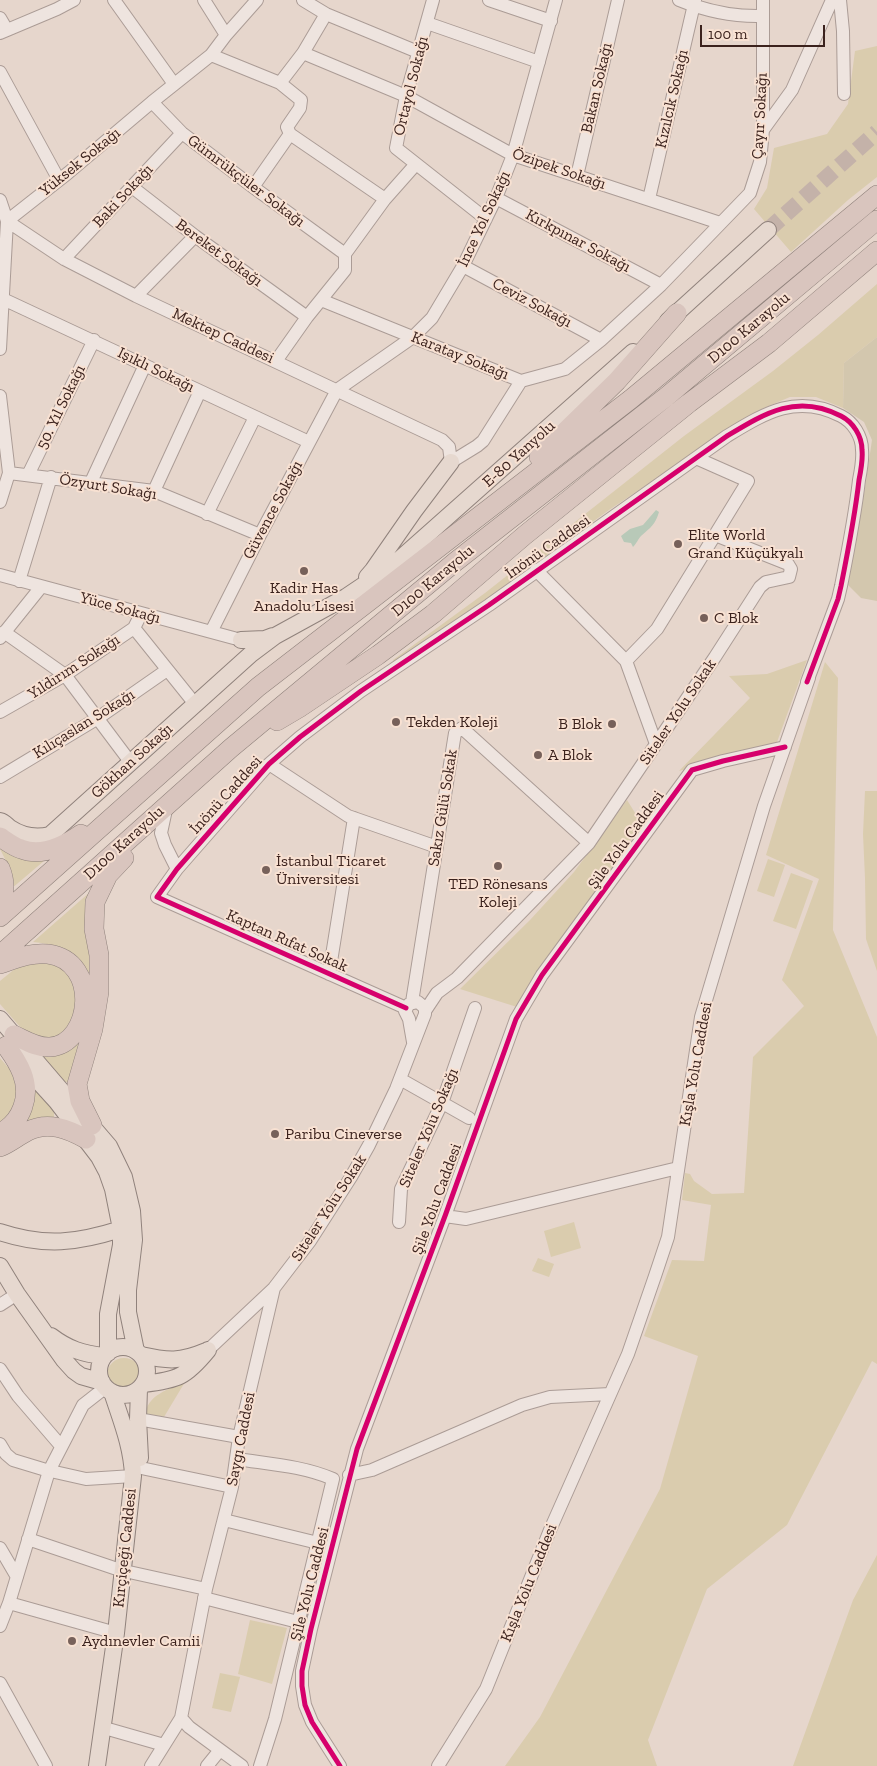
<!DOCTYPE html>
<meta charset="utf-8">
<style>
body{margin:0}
#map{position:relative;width:877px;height:1766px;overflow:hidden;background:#e6d6cc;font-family:"Zilla Slab",serif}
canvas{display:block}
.scale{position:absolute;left:700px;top:25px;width:125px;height:22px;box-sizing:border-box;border:2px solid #3b221d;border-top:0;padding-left:6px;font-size:15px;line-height:18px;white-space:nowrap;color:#3b221d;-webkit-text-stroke:4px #f8e1d2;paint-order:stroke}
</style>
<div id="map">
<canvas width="877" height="1766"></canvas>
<div class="scale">100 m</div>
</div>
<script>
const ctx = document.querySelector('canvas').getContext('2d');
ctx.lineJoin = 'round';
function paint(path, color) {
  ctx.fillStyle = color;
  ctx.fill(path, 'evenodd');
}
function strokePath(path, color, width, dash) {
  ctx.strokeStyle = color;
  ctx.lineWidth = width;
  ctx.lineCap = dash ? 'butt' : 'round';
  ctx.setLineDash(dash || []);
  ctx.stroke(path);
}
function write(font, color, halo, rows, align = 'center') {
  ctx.font = font + ' "Zilla Slab",serif';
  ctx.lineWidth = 4;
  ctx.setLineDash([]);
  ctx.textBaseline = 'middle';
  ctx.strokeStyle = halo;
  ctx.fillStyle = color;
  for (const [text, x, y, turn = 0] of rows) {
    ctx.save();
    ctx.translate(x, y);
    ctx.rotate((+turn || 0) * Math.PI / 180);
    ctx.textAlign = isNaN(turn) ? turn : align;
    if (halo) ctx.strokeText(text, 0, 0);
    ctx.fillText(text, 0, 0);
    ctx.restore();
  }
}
const green = new Path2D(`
 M877,46V177L848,200L791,252L754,209L767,188L774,148L827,134L848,104L855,51Z
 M877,284V337L844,363L843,408L816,397H790L759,410L609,510L395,666L393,660L485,593L684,436L773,371L818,335Z
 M807,660L777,742L679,771L750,698L729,676L767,674Z
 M825,662L838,678L833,930L877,1037V1364L872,1361L787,1525L707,1589L648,1740L657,1766H505L540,1717L660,1489L698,1356L644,1336L672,1260L704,1261L711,1205L682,1200L685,1173L690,1174L694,1181L712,1194L744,1193L753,1057L804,1006L782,980L819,879L766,855Z
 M865,791H877V971L866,939L865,878L863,834Z
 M627,800L642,824L517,1007L460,989L530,920L574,872Z
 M0,841L51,855L11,889L7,863L0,849Z
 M768,859L785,865L774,897L757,891Z
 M791,873L813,881L796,929L773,921Z
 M90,892L94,986C77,953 70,946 33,942Z
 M43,959L72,974L78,1011L61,1037L40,1038L21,1028L0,1004V981L22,963Z
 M83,1031L72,1082H65L37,1052Z
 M0,1058L12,1072L17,1084L15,1110L0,1125Z
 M36,1091L54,1111V1117L38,1120L25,1127L30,1092Z
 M574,1222L581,1248L551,1257L544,1231Z
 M538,1258L554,1264L549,1277L532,1271Z
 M107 1375a17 17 0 1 1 34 0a17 17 0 1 1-34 0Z
 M185,1382L164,1417L145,1415C147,1395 169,1389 185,1382Z
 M877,1555V1766H793L853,1600Z
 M250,1620L287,1628L272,1684L238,1674Z
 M220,1673L240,1677L231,1712L212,1708Z`);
const cemetery = new Path2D(`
 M877,337V601L861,598L845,582L864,494L872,440L864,422L843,408L844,363Z`);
const water = new Path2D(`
 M656,510L659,512C655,525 651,527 641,536C638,539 637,543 633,547L631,543L624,542L621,536L630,529L643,525Z`);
const majorTunnel = new Path2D(`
 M768,230L877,132`);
const minor = new Path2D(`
 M114,0L174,84
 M204,0L226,35
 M303,0L326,14L418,52
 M433,0L406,96L396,148L486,219
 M489,0L551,21
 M679,0C706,11 734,17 763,16
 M840,0L843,31L844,94
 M0,18L7,30
 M427,23L539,62
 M0,33L57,9L74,0
 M303,53L406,96L513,155L720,223
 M211,55L280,83L301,100L300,108L287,127L290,134
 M0,72L59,180
 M280,83L303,53L326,14
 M152,102L182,133L253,187L345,254
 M763,130L792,90L832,0
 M290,134L385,199
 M577,176L618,0
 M132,187L195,236L307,317
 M253,187L290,134
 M496,198L661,285
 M649,199L695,0
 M0,200L7,221L64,259L136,296L442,440L449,447L451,462L477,446L483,441L521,381
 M7,221L68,173L152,102L211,55L226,35L257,0
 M64,259L182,133
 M463,266L601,340
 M136,296L195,236
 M0,299H3L309,442
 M321,300L521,381L565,369L601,340L661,285L750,193L760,162L763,130V0
 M0,349L7,221
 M276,361L307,317L345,270V254L385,199L416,164
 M0,396L9,473L0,502
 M9,473L154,491L260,535
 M28,475L94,340
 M91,482L145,365
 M154,491L200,391
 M207,514L255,417
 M536,570L626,661L657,629L715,535
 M0,575L241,640
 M19,581L51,477
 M134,628L195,704
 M4,632L65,675L131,763
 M211,632L260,535L337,390L413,337L432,318L463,266L496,198L513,155L556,0
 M0,638L41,587
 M626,661L656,744
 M0,712L65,675L134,628L141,614
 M269,764L348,816L437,847
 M0,777L98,718L167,670
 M167,805L161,833L165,845L177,869
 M329,974L354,818
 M412,1002L455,733L462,728L589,843
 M406,1008L157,897L177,869L269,764L300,737L361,691L489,605L727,436C765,413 797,393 841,416C853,422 862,436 862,450C863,459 861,470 859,480C855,516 848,551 841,586L838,599L807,682
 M425,1011L437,993L457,978L589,843L715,657L760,587L766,582L789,577L791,569L788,564L715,535L748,481L696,458
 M400,1079L469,1118
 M445,1216L466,1219L678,1168
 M399,1222L401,1189L442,1103L475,1008
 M0,1305L17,1294
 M208,1350L274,1288L310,1241L351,1177L369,1145L396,1089L425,1014V1008L418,1002L409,1004L405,1011L409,1019L413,1042
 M0,1369L18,1396L61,1446
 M138,1419L239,1437
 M0,1444L6,1454L13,1460L46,1470L86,1479L133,1476
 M237,1459C269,1464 303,1466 333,1479L275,1719L260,1766
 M141,1468L232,1487
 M349,1475L372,1470L522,1405L550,1397L610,1394
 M224,1520L318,1543
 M28,1539L123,1571
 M0,1548L17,1577
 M129,1572L206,1589
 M204,1598L298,1622
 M9,1603L116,1633
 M0,1626L9,1603L49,1471L83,1405L106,1387
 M0,1683L46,1766
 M181,1718L189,1727L242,1766
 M108,1729L164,1745
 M151,1766L181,1718L206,1589L232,1487L239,1437L274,1288
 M207,1766L220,1750
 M340,1766L312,1722L305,1705L302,1686V1671L311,1629L357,1449L445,1216L516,1019L542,975L692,770L723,761L785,747
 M438,1766L486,1689L550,1530L628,1354L655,1276L668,1237L701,1017L764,806L809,678`);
const major = new Path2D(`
 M668,321L768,230
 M367,577L373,570L414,511L451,462
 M241,640L265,639L273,636
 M0,821C5,822 6,825 10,828C22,836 37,838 50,835L251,654L275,636L346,597L392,566L633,352
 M0,1019L109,1146L124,1177L132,1211L134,1240L128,1290V1312L136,1351
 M18,1059L57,1102L99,1157L107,1172L113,1189L121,1229V1245L108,1314V1353
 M0,1232C45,1247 77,1243 121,1229
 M0,1266L17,1294L64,1360L74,1371L81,1376L102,1382
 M51,1336C68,1349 83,1354 104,1356
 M99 1371a24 24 0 1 1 48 0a24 24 0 1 1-48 0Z
 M141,1355C168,1361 180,1362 206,1351
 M143,1384C178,1380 186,1377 208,1350
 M139,1389L138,1419L140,1458
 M97,1766L116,1633L133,1476C132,1446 121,1420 112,1392`);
const highway = new Path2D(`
 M539,457L617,381L677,313
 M277,721L299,708L378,655L433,614L525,535L689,403L769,343L877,251
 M0,837C6,841 14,847 21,849C41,857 64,846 81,834
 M0,868C5,880 6,891 0,902
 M0,917L258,687L631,399L877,195
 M0,955L231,748L455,562L666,397L877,220
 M0,964C15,959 32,952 48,954C101,961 92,1044 50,1047C37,1048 25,1040 14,1035
 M92,1125L80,1101L77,1084L93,1029L99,992V955L94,929L95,902L108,875L124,858
 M0,1133C22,1122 31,1096 22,1073C18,1063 12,1054 6,1046
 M0,1147C10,1143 18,1136 28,1131C48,1121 68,1129 86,1139`);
const cycleway = new Path2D(`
 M406,1008L157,897L177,869L269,764L300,737L361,691L489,605L727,436C765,413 797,393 841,416C853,422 862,436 862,450C863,459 861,470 859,480C855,516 848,551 841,586L838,599L807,682
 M340,1766L312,1722L305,1705L302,1686V1671L311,1629L357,1449L445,1216L516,1019L542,975L692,770L723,761L785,747`);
const markers = [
 [678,544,5,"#77615a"],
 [304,571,5,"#77615a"],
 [704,618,5,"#77615a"],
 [396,722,5,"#77615a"],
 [612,724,5,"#77615a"],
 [538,755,5,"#77615a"],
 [498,866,5,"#77615a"],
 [266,870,5,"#77615a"],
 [275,1134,5,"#77615a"],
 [72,1641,5,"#77615a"]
];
const streetNames = [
 ["Ortayol Sokağı",411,86,-76],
 ["Bakan Sokağı",597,88,-77],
 ["Kızılcık Sokağı",672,99,-77],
 ["Çayır Sokağı",760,116,-87],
 ["Yüksek Sokağı",80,162,-39],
 ["Özipek Sokağı",559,169,19],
 ["Gümrükçüler Sokağı",246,181,37],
 ["Baki Sokağı",123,196,-47],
 ["İnce Yol Sokağı",484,219,-65],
 ["Kırkpınar Sokağı",578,241,28],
 ["Bereket Sokağı",219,253,36],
 ["Ceviz Sokağı",532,303,28],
 ["D100 Karayolu",749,328,-40],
 ["Mektep Caddesi",223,336,25],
 ["Karatay Sokağı",460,356,22],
 ["Işıklı Sokağı",156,370,26],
 ["50. Yıl Sokağı",61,407,-64],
 ["E-80 Yanyolu",519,454,-42],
 ["Özyurt Sokağı",108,487,9],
 ["Güvence Sokağı",273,510,-62],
 ["İnönü Caddesi",548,547,-35],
 ["D100 Karayolu",433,581,-40],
 ["Yüce Sokağı",120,608,15],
 ["Yıldırım Sokağı",74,667,-33],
 ["Siteler Yolu Sokak",678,712,-56],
 ["Kılıçaslan Sokağı",84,724,-32],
 ["Gökhan Sokağı",132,761,-42],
 ["İnönü Caddesi",226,795,-48],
 ["Sakız Gülü Sokak",443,808,-81],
 ["Şile Yolu Caddesi",626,840,-54],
 ["D100 Karayolu",124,843,-42],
 ["Kaptan Rıfat Sokak",287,941,24],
 ["Kışla Yolu Caddesi",696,1064,-80],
 ["Siteler Yolu Sokağı",429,1128,-67],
 ["Şile Yolu Caddesi",437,1199,-70],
 ["Siteler Yolu Sokak",329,1208,-57],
 ["Saygı Caddesi",241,1439,-79],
 ["Kırçiçeği Caddesi",125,1548,-84],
 ["Kışla Yolu Caddesi",529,1583,-68],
 ["Şile Yolu Caddesi",310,1584,-76]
];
const poiNames = [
 ["Elite World",688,535],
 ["Grand Küçükyalı",688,553],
 ["Kadir Has",304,588,"center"],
 ["Anadolu Lisesi",304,606,"center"],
 ["C Blok",714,618],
 ["Tekden Koleji",406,722],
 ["B Blok",602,724,"right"],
 ["A Blok",548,755],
 ["İstanbul Ticaret",276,861],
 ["Üniversitesi",276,879],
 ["TED Rönesans",498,884,"center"],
 ["Koleji",498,902,"center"],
 ["Paribu Cineverse",285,1134],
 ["Aydınevler Camii",82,1641]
];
paint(green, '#daccae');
paint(cemetery, '#d3c7ae');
paint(water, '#b8c9b8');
strokePath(majorTunnel, '#c4b2a9', 16, [16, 8]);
strokePath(minor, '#ab9c96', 14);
strokePath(major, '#90827c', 18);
strokePath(highway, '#90827c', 20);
strokePath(minor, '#eee4df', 12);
strokePath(major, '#e6d8cf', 16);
strokePath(highway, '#d9c5be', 19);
strokePath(cycleway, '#d6006c', 5);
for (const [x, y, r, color] of markers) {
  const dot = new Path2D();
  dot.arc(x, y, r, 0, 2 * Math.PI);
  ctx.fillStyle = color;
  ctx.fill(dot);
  strokePath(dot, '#f8e1d2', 2);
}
write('16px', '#3b221d', '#f8e1d2', streetNames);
write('16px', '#3b221d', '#f8e1d2', poiNames, 'left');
</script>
